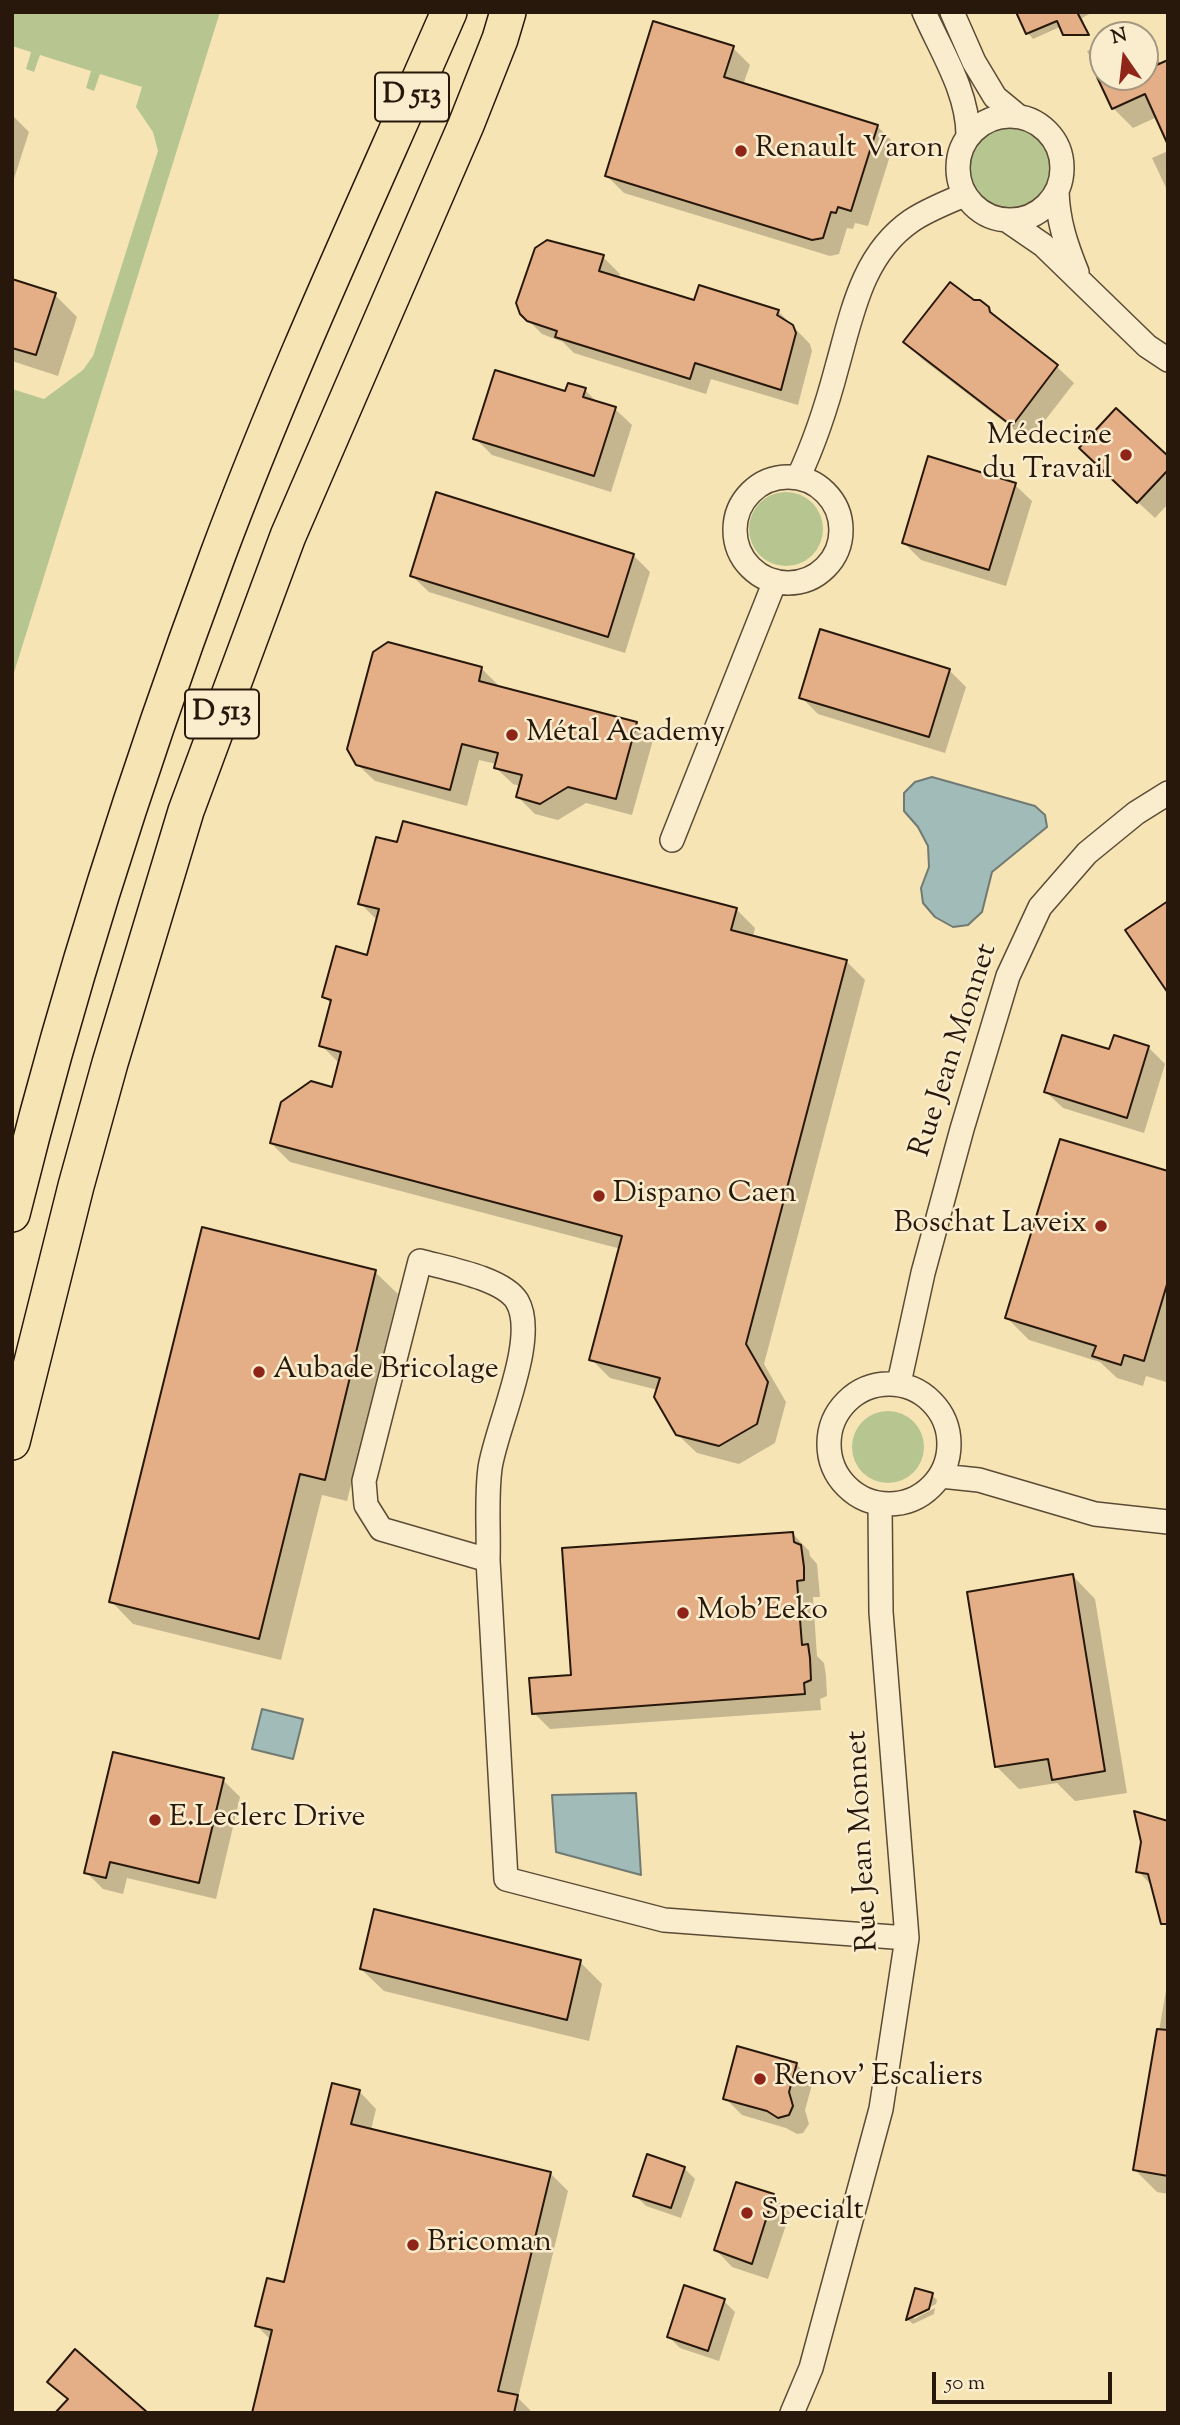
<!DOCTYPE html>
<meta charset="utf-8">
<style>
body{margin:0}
#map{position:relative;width:1180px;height:2425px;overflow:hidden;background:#f7e4b4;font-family:"Sorts Mill Goudy",serif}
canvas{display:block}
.frame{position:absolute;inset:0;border:14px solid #27180b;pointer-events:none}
.north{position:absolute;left:1089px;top:21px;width:70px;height:70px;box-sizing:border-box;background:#faedce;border:2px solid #a69880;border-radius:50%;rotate:346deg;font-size:19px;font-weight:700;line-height:28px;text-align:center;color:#27180b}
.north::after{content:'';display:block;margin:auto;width:24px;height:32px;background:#8f2418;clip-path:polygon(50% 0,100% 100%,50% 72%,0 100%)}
.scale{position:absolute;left:932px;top:2372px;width:180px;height:32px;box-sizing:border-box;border:4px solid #27180b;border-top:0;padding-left:9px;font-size:21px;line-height:24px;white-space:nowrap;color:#27180b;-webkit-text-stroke:5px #faedce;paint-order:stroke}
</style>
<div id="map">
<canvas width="1180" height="2425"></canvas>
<div class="frame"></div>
<div class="north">N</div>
<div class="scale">50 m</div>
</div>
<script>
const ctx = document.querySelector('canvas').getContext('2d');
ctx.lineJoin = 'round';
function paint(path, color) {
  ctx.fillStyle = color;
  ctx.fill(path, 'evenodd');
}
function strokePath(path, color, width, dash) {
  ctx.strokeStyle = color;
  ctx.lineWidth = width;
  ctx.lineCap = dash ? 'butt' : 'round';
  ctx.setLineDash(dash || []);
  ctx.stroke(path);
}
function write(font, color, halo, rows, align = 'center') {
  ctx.font = font + ' "Sorts Mill Goudy",serif';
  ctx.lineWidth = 5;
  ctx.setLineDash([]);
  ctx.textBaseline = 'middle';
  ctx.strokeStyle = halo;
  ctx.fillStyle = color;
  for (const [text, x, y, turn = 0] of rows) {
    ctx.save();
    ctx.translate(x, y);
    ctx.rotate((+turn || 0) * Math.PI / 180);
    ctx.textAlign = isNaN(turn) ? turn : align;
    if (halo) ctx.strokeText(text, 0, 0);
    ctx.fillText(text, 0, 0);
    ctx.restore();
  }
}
const green = new Path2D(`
 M12,12H220L12,679V389L44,399L83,370L93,356L158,151L153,132L136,107L142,87L100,74L94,91L86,88L91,71L40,55L34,72L26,69L31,52L12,46Z
 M969 166a41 41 0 1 1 82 0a41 41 0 1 1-82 0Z
 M749 529a37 37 0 1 1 74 0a37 37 0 1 1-74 0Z
 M852 1447a36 36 0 1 1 72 0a36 36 0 1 1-72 0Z`);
const water = new Path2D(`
 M932,777L1035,806L1045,815L1047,827L992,872L982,912L968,925L953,927L935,917L923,903L921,888L929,867L928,846L918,827L904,811V793L915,782Z
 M262,1709L303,1719L293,1759L252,1749Z
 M636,1793L641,1875L556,1852L552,1795Z`);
const shadow = new Path2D(`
 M1018,12H1093L1082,18L1084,23L1067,31L1062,26L1033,39L1028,33Z
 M1134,30L1139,35H1122Z
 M1145,41L1153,49L1161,65L1157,117L1133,128L1113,108L1087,51L1103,44V77H1145Z
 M733,48L750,65L743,85L877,126L894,143L868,226L855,223L853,229L847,228L839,254L830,256L624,193L607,176Z
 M12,115L29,132L12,185Z
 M1168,151V192L1152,158Z
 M547,242L603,257L620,274L619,279L695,303L778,311L810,344L812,351L798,405L711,379L706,394L574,353L563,342L542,334L524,316Z
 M12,281L55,295L77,317L58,376L12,361Z
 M973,302L988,308L1005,327L1057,367L1074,383L1029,441L922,359L906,342Z
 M585,390L598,403L615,409L632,425L611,492L492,455L475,438L566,393Z
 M1168,459V504L1155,518L1097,464Z
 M1015,485L1032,501L1006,586L921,560L904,543Z
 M633,555L650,572L625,653L429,592L412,576Z
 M481,668L498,685V687L636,723L653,740L632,815L586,803L558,820L535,814L518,797L520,786L513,784L496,768L497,764L479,760L467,806L375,781L357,764Z
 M949,670L966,687L945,753L818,714L801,697Z
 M360,903L736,909L755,928L753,937L846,961L865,980L764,1364L786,1402L775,1443L739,1464L697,1453L677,1434L658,1390L610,1378L591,1359L621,1249L290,1162L271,1143L334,1089L340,1064L321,1045L332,1004L324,997L369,957L378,921Z
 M1148,1047L1165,1064L1144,1133L1063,1108L1046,1092L1110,1052Z
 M1168,1173V1375L1166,1382L1146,1376L1143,1386L1117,1378L1100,1362L1029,1340L1007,1318Z
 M375,1272L398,1294L347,1501L322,1495L281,1660L133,1624L111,1601Z
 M793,1534L809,1551L810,1556L817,1564L820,1597H813L817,1656L824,1663L826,1676L827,1696L820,1699L821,1710L550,1729L534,1713L573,1676Z
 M1073,1576L1095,1599L1127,1793L1075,1801L1057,1783L1019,1789L997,1767Z
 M223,1780L240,1797L216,1899L127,1878L123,1894L103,1889L86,1872Z
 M1143,1842L1153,1887L1138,1871Z
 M580,1962L602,1984L589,2041L384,1991L361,1969Z
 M1168,1979V2194L1157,2192L1135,2170Z
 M796,2064L813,2081L805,2110L809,2124L803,2133L797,2134L786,2128L742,2115L725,2098Z
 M359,2091L376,2109L371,2130L551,2174L568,2191L518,2398L533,2413H254L271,2340L257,2326L285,2284Z
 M684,2168L695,2179L681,2218L646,2206L635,2195Z
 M773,2196L790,2213L768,2279L732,2267L716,2250Z
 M916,2291L932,2295L937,2300L936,2304L914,2315V2319L935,2308L934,2314L913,2324L908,2320Z
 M724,2301L735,2312L719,2361L680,2348L669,2337Z`);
const building = new Path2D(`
 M1016,12H1077L1089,35H1063L1057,21L1026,34Z
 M653,21L734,46L724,77L878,125L851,211L838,207L836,213L831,212L823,238L812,240L605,176Z
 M1168,60V145L1145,94L1112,109L1097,77H1145V70Z
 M547,240L604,255L599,271L694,300L699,285L779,310L777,315L793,325L796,333L781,390L695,363L690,379L555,337L557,331L527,321L520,314L516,303L535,248Z
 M12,279L56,293L36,355L12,348Z
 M950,282L974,300H980L989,307L990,312L1058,365L1012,426L903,342Z
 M495,370L565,391L568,383L586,388L583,397L616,407L594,476L473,439Z
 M1116,408L1168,456V470L1137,503L1079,448Z
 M928,456L1016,483L989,570L902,543Z
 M436,492L634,554L608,637L410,576Z
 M820,629L950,669L929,737L799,698Z
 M388,642L482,667L479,681L637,722L616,799L568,787L540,804L516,797L522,775L494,768L498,753L462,744L450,790L356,765L347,749L373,652Z
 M403,821L737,908L731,930L847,960L746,1344L768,1382L757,1424L719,1446L676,1435L654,1397L660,1378L589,1360L622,1236L270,1143L281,1102L311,1081L332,1087L341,1052L319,1046L331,1000L322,997L336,946L367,955L379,909L358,904L376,837L397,842Z
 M1168,901V993L1125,930Z
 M1062,1035L1109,1049L1114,1035L1149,1046L1127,1118L1044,1092Z
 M1060,1139L1168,1171V1281L1144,1361L1124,1355L1121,1365L1092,1356L1096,1346L1005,1318Z
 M202,1227L376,1270L325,1480L300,1474L259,1639L109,1602Z
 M793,1532L794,1542L801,1545L804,1567V1580L797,1581L802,1645L808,1644L810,1658L811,1680L804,1683L805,1694L532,1714L529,1678L571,1675L562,1548Z
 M1073,1574L1105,1771L1052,1780L1048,1759L995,1767L967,1592Z
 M113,1752L224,1778L199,1883L110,1862L106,1878L84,1873Z
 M1134,1811L1168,1821V1924H1161L1148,1874L1136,1872L1141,1842Z
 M374,1909L581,1960L567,2020L360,1969Z
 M1157,2029L1168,2030V2176L1133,2170Z
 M737,2046L797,2063L789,2092L793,2106L789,2115L778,2118L767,2111L723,2099Z
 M332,2083L360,2090L351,2124L551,2172L498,2391L518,2395L514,2413H252L272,2330L255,2326L267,2278L284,2282Z
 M647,2154L685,2167L671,2208L633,2196Z
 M736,2182L774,2194L752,2264L714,2250Z
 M684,2285L725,2299L708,2351L667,2337Z
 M915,2288L933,2293L929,2309L906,2320Z
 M75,2349L148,2413H55L68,2399L47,2382Z`);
const street = new Path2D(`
 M924,12C941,51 968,92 968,135
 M952,12L974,62L995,97L1018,116
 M958 168a52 52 0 1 1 104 0a52 52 0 1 1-104 0Z
 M1057,192C1058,221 1066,245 1077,272
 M1008,221L1043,245L1147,346L1168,360
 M735 530a53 53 0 1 1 106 0a53 53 0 1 1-106 0Z
 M798,478C815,442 827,405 837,367C852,314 862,255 911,221C927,210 946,203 964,195
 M672,840L775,581
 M899,1383L923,1273L962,1129L1008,976L1040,907L1087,853L1136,813L1168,793
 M829 1444a60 60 0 1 1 120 0a60 60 0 1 1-120 0Z
 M941,1476L979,1480L1095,1514L1168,1522
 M488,1560C489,1530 486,1498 490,1468C496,1427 539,1338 517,1301C503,1278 445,1268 420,1261L364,1481L366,1505L381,1529L488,1560L506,1879L664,1920L907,1938
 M792,2413L811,2368L881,2109L907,1938L881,1612L880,1504`);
const primary = new Path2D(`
 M12,1214C67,991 137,772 217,557C286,372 370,193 449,12
 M12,1442L76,1186L110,1063L186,811L288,536L466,125L500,39L508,12`);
const markers = [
 [741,151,7,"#8f2418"],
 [1126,455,7,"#8f2418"],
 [512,735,7,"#8f2418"],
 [599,1196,7,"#8f2418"],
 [1101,1226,7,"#8f2418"],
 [259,1372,7,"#8f2418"],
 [683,1613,7,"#8f2418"],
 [155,1820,7,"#8f2418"],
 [760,2079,7,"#8f2418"],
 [747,2213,7,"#8f2418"],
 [413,2245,7,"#8f2418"]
];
const shields = [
 [412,97,74],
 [222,714,74]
];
const shieldNames = [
 ["D 513",412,97],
 ["D 513",222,714]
];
const poiNames = [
 ["Renault Varon",755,151],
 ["Médecine",1112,438,"right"],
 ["du Travail",1112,472,"right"],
 ["Métal Academy",526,735],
 ["Dispano Caen",613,1196],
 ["Boschat Laveix",1087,1226,"right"],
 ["Aubade Bricolage",273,1372],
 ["Mob’Eeko",697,1613],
 ["E.Leclerc Drive",169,1820],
 ["Renov' Escaliers",774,2079],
 ["Specialt",761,2213],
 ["Bricoman",427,2245]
];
const streetNames = [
 ["Rue Jean Monnet",956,1051,-72],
 ["Rue Jean Monnet",865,1841,-93]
];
paint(green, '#b7c591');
paint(water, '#a1bcb8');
strokePath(water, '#707a73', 2);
paint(shadow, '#0003');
paint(building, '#e4ae86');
strokePath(building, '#27180b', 2);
strokePath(street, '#5b4b35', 26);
strokePath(primary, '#27180b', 38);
strokePath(street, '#faedce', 23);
strokePath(primary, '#f7e4b4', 35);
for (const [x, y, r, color] of markers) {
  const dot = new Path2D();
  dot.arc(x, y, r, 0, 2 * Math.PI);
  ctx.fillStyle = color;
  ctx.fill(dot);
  strokePath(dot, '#faedce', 2.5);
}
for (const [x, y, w] of shields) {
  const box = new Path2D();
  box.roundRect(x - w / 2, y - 24.5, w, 49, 5);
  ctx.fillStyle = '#faedce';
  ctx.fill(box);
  strokePath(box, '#27180b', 2);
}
write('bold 28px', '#27180b', null, shieldNames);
write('30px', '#27180b', '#faedce', poiNames, 'left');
write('30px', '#27180b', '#faedce', streetNames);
</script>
